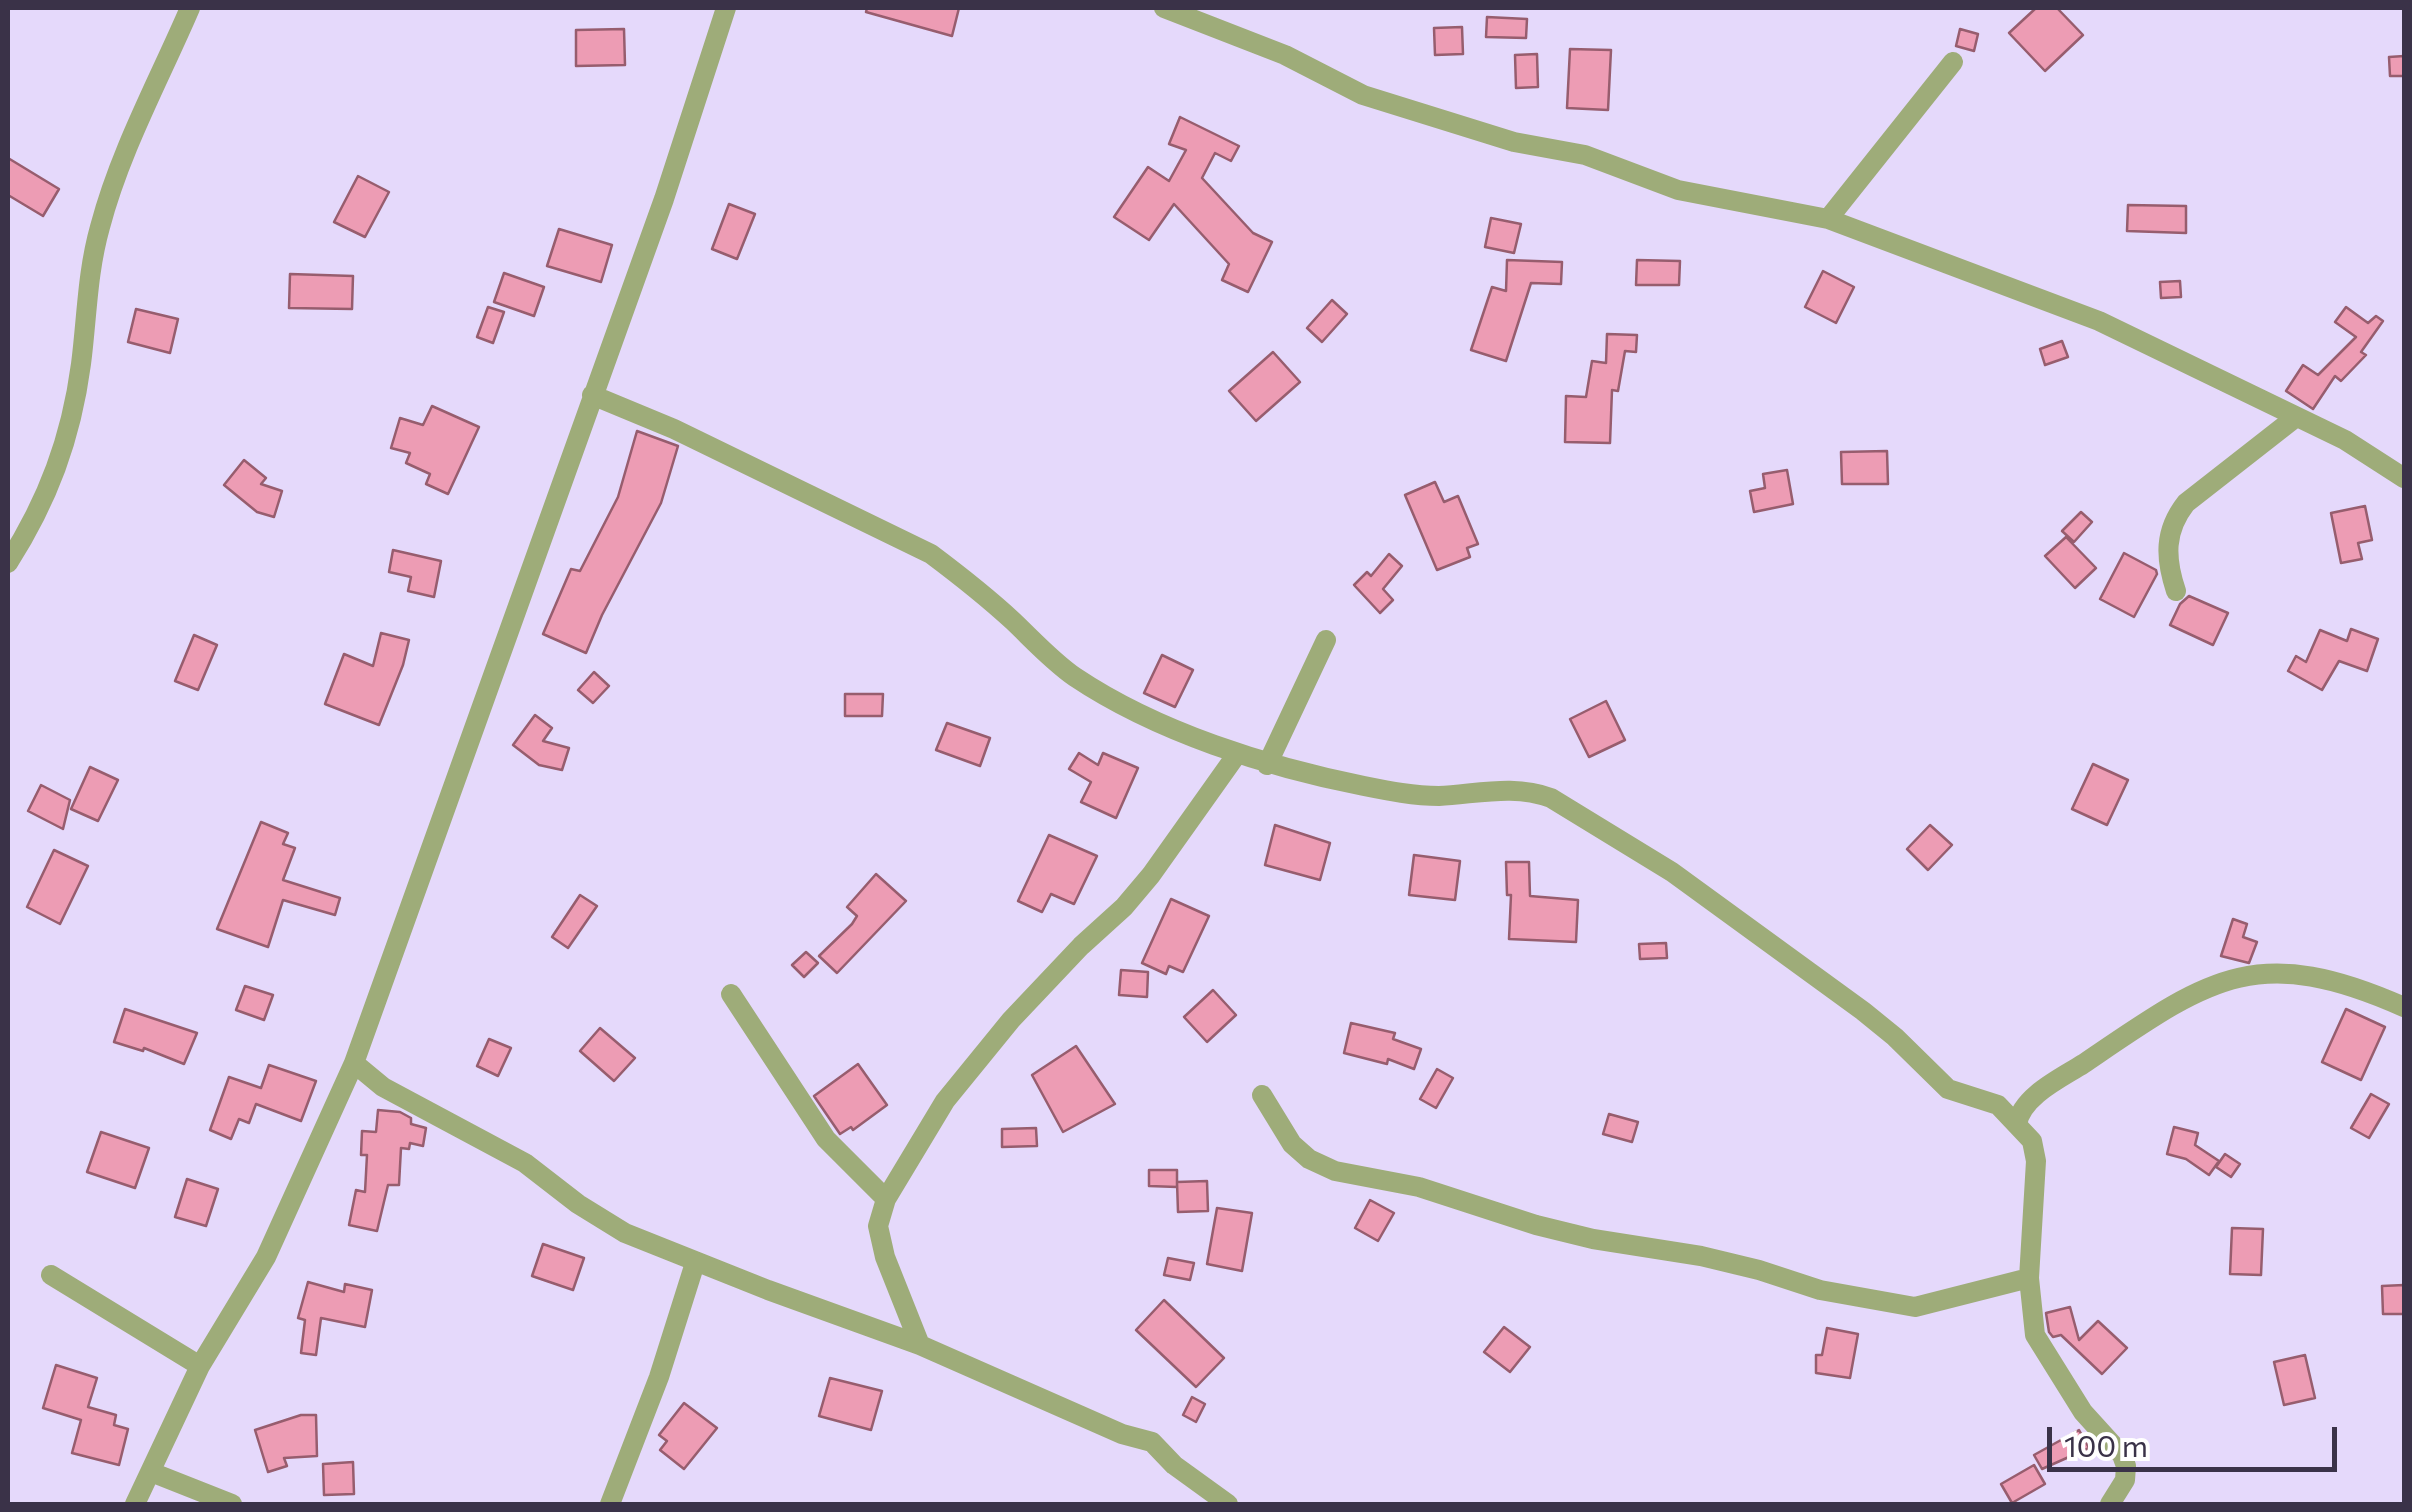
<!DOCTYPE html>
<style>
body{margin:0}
#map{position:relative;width:2412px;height:1512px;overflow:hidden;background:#e5d9fb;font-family:Commissioner,sans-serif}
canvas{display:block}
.frame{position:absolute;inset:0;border:10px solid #3a3248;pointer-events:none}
.scale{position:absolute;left:2047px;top:1427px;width:290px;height:45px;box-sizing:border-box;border:5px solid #3a3248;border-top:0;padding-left:12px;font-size:30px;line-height:35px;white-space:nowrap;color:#3a3248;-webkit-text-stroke:8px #fff;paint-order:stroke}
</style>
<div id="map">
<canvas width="2412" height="1512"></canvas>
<div class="frame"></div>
<div class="scale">100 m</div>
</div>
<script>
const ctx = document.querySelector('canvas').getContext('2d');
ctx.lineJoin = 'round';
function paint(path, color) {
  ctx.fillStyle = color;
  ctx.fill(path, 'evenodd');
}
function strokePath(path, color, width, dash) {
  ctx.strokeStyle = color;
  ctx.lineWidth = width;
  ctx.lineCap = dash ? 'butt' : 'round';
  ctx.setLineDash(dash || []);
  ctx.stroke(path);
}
const building = new Path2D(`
 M867,8H959L952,36L866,12Z
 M2036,8H2057L2083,35L2045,71L2009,33Z
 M1487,17L1527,19L1526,38L1486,37Z
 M1462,27L1463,54L1435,55L1434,28Z
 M624,29L625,65L576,66V30Z
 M1960,29L1978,34L1974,51L1956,46Z
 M1570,49L1611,50L1608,110L1567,108Z
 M1537,54L1538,87L1516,88L1515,55Z
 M2404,56V76H2390L2389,57Z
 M1180,117L1239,146L1231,161L1215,153L1202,178L1253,233L1272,242L1248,292L1222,280L1229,264L1174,204L1149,240L1114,217L1148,167L1169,181L1186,150L1169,144Z
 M8,158L59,189L43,216L8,195Z
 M358,176L389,192L365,237L334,222Z
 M729,204L755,214L737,259L712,249Z
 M2128,205L2186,206V233L2127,231Z
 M1491,218L1521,224L1514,253L1485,247Z
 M559,229L612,245L601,282L547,266Z
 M1507,260L1562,262L1561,284L1531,283L1506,361L1471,350L1492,287L1506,291Z
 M1637,260L1680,261L1679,285H1636Z
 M1823,271L1854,287L1836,323L1805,307Z
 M504,273L544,287L534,316L494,302Z
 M290,274L353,276L352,309L289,308Z
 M2180,281L2181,297L2161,298L2160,282Z
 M1332,300L1347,314L1322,342L1307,328Z
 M488,307L504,312L493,343L477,337Z
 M2346,307L2368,323L2376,316L2383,321L2361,352L2366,355L2341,381L2335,376L2313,409L2286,391L2303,365L2318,375L2356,337L2335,322Z
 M136,309L178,319L170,353L128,342Z
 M1607,334L1637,335L1636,352L1625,351L1618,391L1612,390L1610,443L1565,442L1566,396L1586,397L1592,361L1606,363Z
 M2062,341L2068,357L2045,365L2040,349Z
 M1273,352L1300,382L1256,421L1229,391Z
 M432,406L479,427L448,494L426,484L430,474L406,463L410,453L391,448L400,418L423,425Z
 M637,431L678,446L661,503L602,615L586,653L543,634L571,569L580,571L618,497Z
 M1887,451L1888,484H1842L1841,452Z
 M244,460L266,478L261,484L282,491L274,517L257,512L224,485Z
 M1787,470L1793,504L1754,512L1750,491L1765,488L1763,474Z
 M1435,482L1444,502L1458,496L1478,544L1467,548L1470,557L1437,570L1405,495Z
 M2365,506L2372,540L2358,543L2362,559L2341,563L2331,513Z
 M2081,512L2092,522L2074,542L2062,531Z
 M2066,537L2096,568L2075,588L2045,556Z
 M393,550L441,561L434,597L408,591L411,577L389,572Z
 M2124,553L2156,570L2157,574L2134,617L2100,599Z
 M1389,554L1402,566L1383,589L1393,600L1380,613L1354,585L1367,572L1371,576Z
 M2189,596L2228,613L2213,645L2170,625L2180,604Z
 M2351,629L2378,639L2367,671L2339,661L2322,690L2288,671L2296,656L2306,662L2320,630L2347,641Z
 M381,633L409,640L403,665L379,725L325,704L344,654L373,666Z
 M194,635L217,645L198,690L175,681Z
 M1162,655L1193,670L1175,707L1144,693Z
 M594,672L609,686L593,703L578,690Z
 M845,694H883L882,716H845Z
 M1606,701L1625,740L1589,757L1570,719Z
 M535,715L552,728L543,741L569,748L562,770L539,765L513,745Z
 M947,723L990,738L980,766L936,750Z
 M1079,753L1098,765L1103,753L1138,768L1116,818L1081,802L1091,782L1069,769Z
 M2093,764L2128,780L2107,825L2072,809Z
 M90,767L118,780L98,821L71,809Z
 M41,785L70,800L63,829L28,811Z
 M261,822L288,833L283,844L295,848L283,880L340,898L335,915L283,900L268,947L217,929Z
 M1275,825L1330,843L1320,880L1265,865Z
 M1930,825L1952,845L1928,870L1907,849Z
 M1049,835L1097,856L1074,904L1051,894L1042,912L1018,901Z
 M54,850L88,866L60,924L27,907Z
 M1414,855L1460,861L1455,900L1409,895Z
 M1506,862H1529L1530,896L1578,900L1576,942L1509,939L1511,895H1507Z
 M876,874L906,901L837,973L819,956L852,924L857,916L847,907Z
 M580,895L597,906L568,948L552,937Z
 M1171,899L1209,916L1183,972L1169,966L1166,974L1142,963Z
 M2233,919L2247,924L2243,937L2257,942L2249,963L2221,956Z
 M1666,943L1667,958L1640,959L1639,944Z
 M806,952L818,963L804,977L792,965Z
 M1121,970L1148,972L1147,997L1119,995Z
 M245,986L273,995L264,1020L236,1010Z
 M1213,990L1236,1015L1207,1042L1184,1017Z
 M125,1009L197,1033L184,1064L144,1048L143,1051L114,1042Z
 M2346,1009L2385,1027L2361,1080L2322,1062Z
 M1351,1023L1395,1033L1393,1039L1421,1049L1414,1069L1388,1059L1387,1064L1344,1053Z
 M600,1028L635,1058L614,1081L580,1051Z
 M489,1039L511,1048L498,1076L477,1066Z
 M1076,1046L1115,1104L1063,1132L1032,1075Z
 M858,1064L887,1105L853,1130L851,1127L840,1134L814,1096Z
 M269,1065L316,1081L301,1121L256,1104L249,1123L239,1119L231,1139L210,1130L229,1077L261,1088Z
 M1437,1069L1453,1078L1436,1108L1420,1099Z
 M2371,1094L2389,1104L2369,1138L2351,1128Z
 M378,1110L400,1112L411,1118V1124L426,1128L423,1146L410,1143L409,1149L401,1148L399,1185H388L377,1231L349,1225L356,1190L365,1192L367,1155H361L362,1131L376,1132Z
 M1609,1114L1638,1122L1632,1142L1603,1134Z
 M2174,1127L2198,1133L2195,1145L2219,1161L2209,1175L2186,1159L2167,1154Z
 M1036,1128L1037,1146L1002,1147V1129Z
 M101,1132L149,1148L135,1188L87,1172Z
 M2225,1154L2240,1164L2231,1177L2216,1167Z
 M1149,1170H1177V1187L1149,1186Z
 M187,1179L218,1189L206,1226L175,1217Z
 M1207,1181L1208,1211L1178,1212L1177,1182Z
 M1370,1200L1394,1213L1378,1241L1355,1228Z
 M1217,1208L1252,1213L1242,1271L1207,1264Z
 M2232,1228L2263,1229L2261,1275L2230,1274Z
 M543,1244L584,1258L573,1290L532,1276Z
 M1168,1258L1194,1263L1190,1280L1164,1275Z
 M308,1282L344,1292L345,1284L372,1290L365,1327L321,1318L316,1355L301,1353L305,1320L298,1318Z
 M2404,1285V1314H2383L2382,1286Z
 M1164,1300L1224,1358L1196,1387L1136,1330Z
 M2070,1307L2079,1340L2098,1321L2127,1348L2102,1374L2061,1335L2053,1337L2049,1332L2046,1313Z
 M1504,1327L1530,1347L1510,1372L1484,1352Z
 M1827,1328L1858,1334L1850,1378L1816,1373V1355H1822Z
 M2305,1355L2315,1398L2284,1405L2274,1362Z
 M56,1365L97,1378L88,1407L116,1415L114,1425L128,1429L119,1465L72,1453L81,1420L43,1408Z
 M830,1378L882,1391L871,1430L819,1416Z
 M1192,1397L1205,1404L1196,1422L1183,1415Z
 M684,1403L717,1428L684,1469L660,1450L667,1441L659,1435Z
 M301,1415H316L317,1456L284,1458L287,1466L268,1472L255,1430Z
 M2079,1430L2089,1448L2042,1469L2034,1455Z
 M353,1462L354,1494L324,1495L323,1464Z
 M2034,1465L2045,1484L2012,1503L2001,1484Z`);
const minor = new Path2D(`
 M1164,8L1285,55L1363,95L1514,142L1585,155L1678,190L1828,219L2099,321L2345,440L2404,478
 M1828,219L1953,62
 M592,395L674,429L931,554C959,575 987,597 1013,621C1033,640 1052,661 1075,677C1157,732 1268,767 1364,786C1389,791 1414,796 1439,796C1478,794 1514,784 1551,798L1672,872L1863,1011L1895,1037L1948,1089L1998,1105L2032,1141L2036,1161L2029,1278L2035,1335L2083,1412L2122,1455L2126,1466L2125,1480L2110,1504
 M8,563C48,500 71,439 81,364C87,318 87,273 100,227C120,151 159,80 190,8
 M2176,591C2165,558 2164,531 2186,503L2296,417
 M1267,765L1326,640
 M731,994L826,1139L886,1199
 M354,1063L383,1087L525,1163L578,1204L625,1233L768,1290L920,1345L1122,1434L1152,1442L1174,1465L1228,1504
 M1262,1095L1292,1144L1309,1159L1335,1171L1419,1187L1536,1225L1593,1239L1701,1256L1759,1270L1820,1290L1915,1307L2029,1278
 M2017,1124C2022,1096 2061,1078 2083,1064C2208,979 2255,941 2404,1007
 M51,1275L200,1366
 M920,1345L885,1257L878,1226L886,1199L945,1101L1011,1020L1081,946L1124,907L1151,875L1237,754
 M151,1472L232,1504
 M135,1504L200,1366L266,1257L354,1063L664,199L726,8
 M610,1504L659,1377L695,1263`);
paint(building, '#ed9cb4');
strokePath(building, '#975d6e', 2.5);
strokePath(minor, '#9eac79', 20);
</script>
